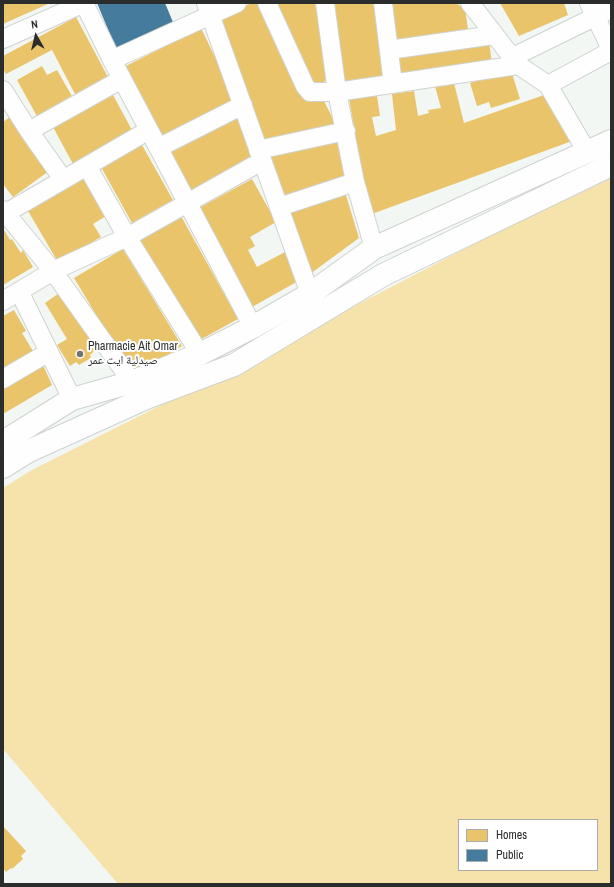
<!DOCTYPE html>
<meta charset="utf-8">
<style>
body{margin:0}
#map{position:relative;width:614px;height:887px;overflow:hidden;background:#f2f7f4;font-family:"Archivo Narrow",sans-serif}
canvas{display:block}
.frame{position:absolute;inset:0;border:4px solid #2a2d2b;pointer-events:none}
.legend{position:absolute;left:458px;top:819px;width:140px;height:52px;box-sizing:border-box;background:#fff;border:1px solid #aaabaa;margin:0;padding:5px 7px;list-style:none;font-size:12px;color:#2a2d2b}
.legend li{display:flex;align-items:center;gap:8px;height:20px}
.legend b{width:20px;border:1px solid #aaabaa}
.north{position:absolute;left:16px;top:16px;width:40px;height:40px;-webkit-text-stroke:3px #fff;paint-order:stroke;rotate:352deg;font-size:11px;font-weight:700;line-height:16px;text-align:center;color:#2a2d2b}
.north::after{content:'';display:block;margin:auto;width:14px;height:18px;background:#2a2d2b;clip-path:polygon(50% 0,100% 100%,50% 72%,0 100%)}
</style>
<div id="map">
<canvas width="614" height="887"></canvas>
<div class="frame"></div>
<ul class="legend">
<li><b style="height:11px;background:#e9c46a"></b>Homes</li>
<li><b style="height:11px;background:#457b9d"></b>Public</li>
</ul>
<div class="north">N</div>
</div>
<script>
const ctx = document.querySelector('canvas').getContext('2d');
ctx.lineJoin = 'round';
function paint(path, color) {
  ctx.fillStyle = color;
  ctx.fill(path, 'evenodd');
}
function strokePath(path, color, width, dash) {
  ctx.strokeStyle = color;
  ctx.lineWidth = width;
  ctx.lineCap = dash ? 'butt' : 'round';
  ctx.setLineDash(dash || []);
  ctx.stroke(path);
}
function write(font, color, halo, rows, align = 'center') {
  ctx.font = font + ' "Archivo Narrow","Noto Naskh Arabic",sans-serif';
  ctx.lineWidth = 4;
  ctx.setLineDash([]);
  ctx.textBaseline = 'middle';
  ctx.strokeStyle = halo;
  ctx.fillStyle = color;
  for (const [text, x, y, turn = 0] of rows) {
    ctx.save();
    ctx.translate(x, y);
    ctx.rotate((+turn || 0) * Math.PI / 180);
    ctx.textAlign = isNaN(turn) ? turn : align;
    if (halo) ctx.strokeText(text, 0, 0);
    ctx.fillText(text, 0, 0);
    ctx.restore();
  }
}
const green = new Path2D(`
 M611,173V884H118L3,749V488L30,471L229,371ZM459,820H597V870H459Z`);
const homes = new Path2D(`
 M3,3H50L3,24Z
 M252,3H260L302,98L323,99L337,127L264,145L219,17Z
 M274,3H315L330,79L310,88Z
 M330,3H376L386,79L341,85Z
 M389,3H455L465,8L469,36L395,45Z
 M500,3H564L568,15L519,36Z
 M76,17L109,79L76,96L52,50L6,74L3,69V56Z
 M201,28L236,101L164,138L124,67Z
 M489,41L492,64L400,78L396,53Z
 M42,66L47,75L57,70L73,98L38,118L17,80Z
 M511,70L520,99L491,108L489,102L477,106L470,83Z
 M454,83L464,123L547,94L572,141L369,215L349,98L377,96L380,116L372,117L376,136L396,130L392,94L414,91L418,116L429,113L428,110L441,108L435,86Z
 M113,95L133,132L73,164L53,127Z
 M237,114L254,161L187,198L164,153Z
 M10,117L49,171L13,197L3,184V122Z
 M337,137L346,179L283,201L268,153Z
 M142,145L173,200L132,223L101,167Z
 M84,178L106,216L93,224L101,237L58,262L28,211Z
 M252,179L276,222L250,237L255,246L248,250L257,267L285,252L300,280L252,307L197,209Z
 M345,192L359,238L310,274L287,211Z
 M181,216L238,319L196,342L140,239Z
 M3,228L10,240L12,239L21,253L23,250L33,267L3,285Z
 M123,249L182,346L133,376L74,278Z
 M62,291L99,347L90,355L91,358L79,365L76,362L70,366L57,345L67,339L45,303Z
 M14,310L26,331L22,333L33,351L3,368V316Z
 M43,365L52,385L3,414V388Z
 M3,826L26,851L21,856L23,859L12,869L11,868L6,872L3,868Z`);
const public = new Path2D(`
 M97,3H165L175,27L117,51Z`);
const street = new Path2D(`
 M84,3L112,60L253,327
 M206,3L310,294
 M267,3L305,86L310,92H337L518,65
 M325,3L337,92L355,182L374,248
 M383,3L393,84
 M470,3L518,65L548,85L611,51
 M589,3L611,49
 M3,39L84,3
 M389,50L494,35
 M513,57L611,9
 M112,60L237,3
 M548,85L587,152
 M3,90L29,131L63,179
 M29,131L122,79
 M158,148L243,105
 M258,150L346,131
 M87,166L127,237L200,354
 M279,207L355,182
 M3,210L53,271L132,382L140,391
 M6,213L149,130
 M19,291L72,399
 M3,301L53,271L127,237L262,161
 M3,379L49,352`);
const secondary = new Path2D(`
 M3,442L72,399L132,382L200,354L253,327L310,294L374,248L611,141
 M3,467L29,451L146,398L234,365L383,275L611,165`);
const markers = [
 [80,354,4,"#707471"]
];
const poiNames = [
 ["Pharmacie Ait Omar",88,347],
 ["صيدلية ايت عمر",88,361]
];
paint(green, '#f5e3ab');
paint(homes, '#e9c46a');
paint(public, '#457b9d');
strokePath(street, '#cfd3d0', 20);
strokePath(secondary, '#cfd3d0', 24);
strokePath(street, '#fdfefd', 18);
strokePath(secondary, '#fdfefd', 22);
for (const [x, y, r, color] of markers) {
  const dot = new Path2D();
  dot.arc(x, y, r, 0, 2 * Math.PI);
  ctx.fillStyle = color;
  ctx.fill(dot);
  strokePath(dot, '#fff', 1.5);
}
write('12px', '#2a2d2b', '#fff', poiNames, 'left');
</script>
